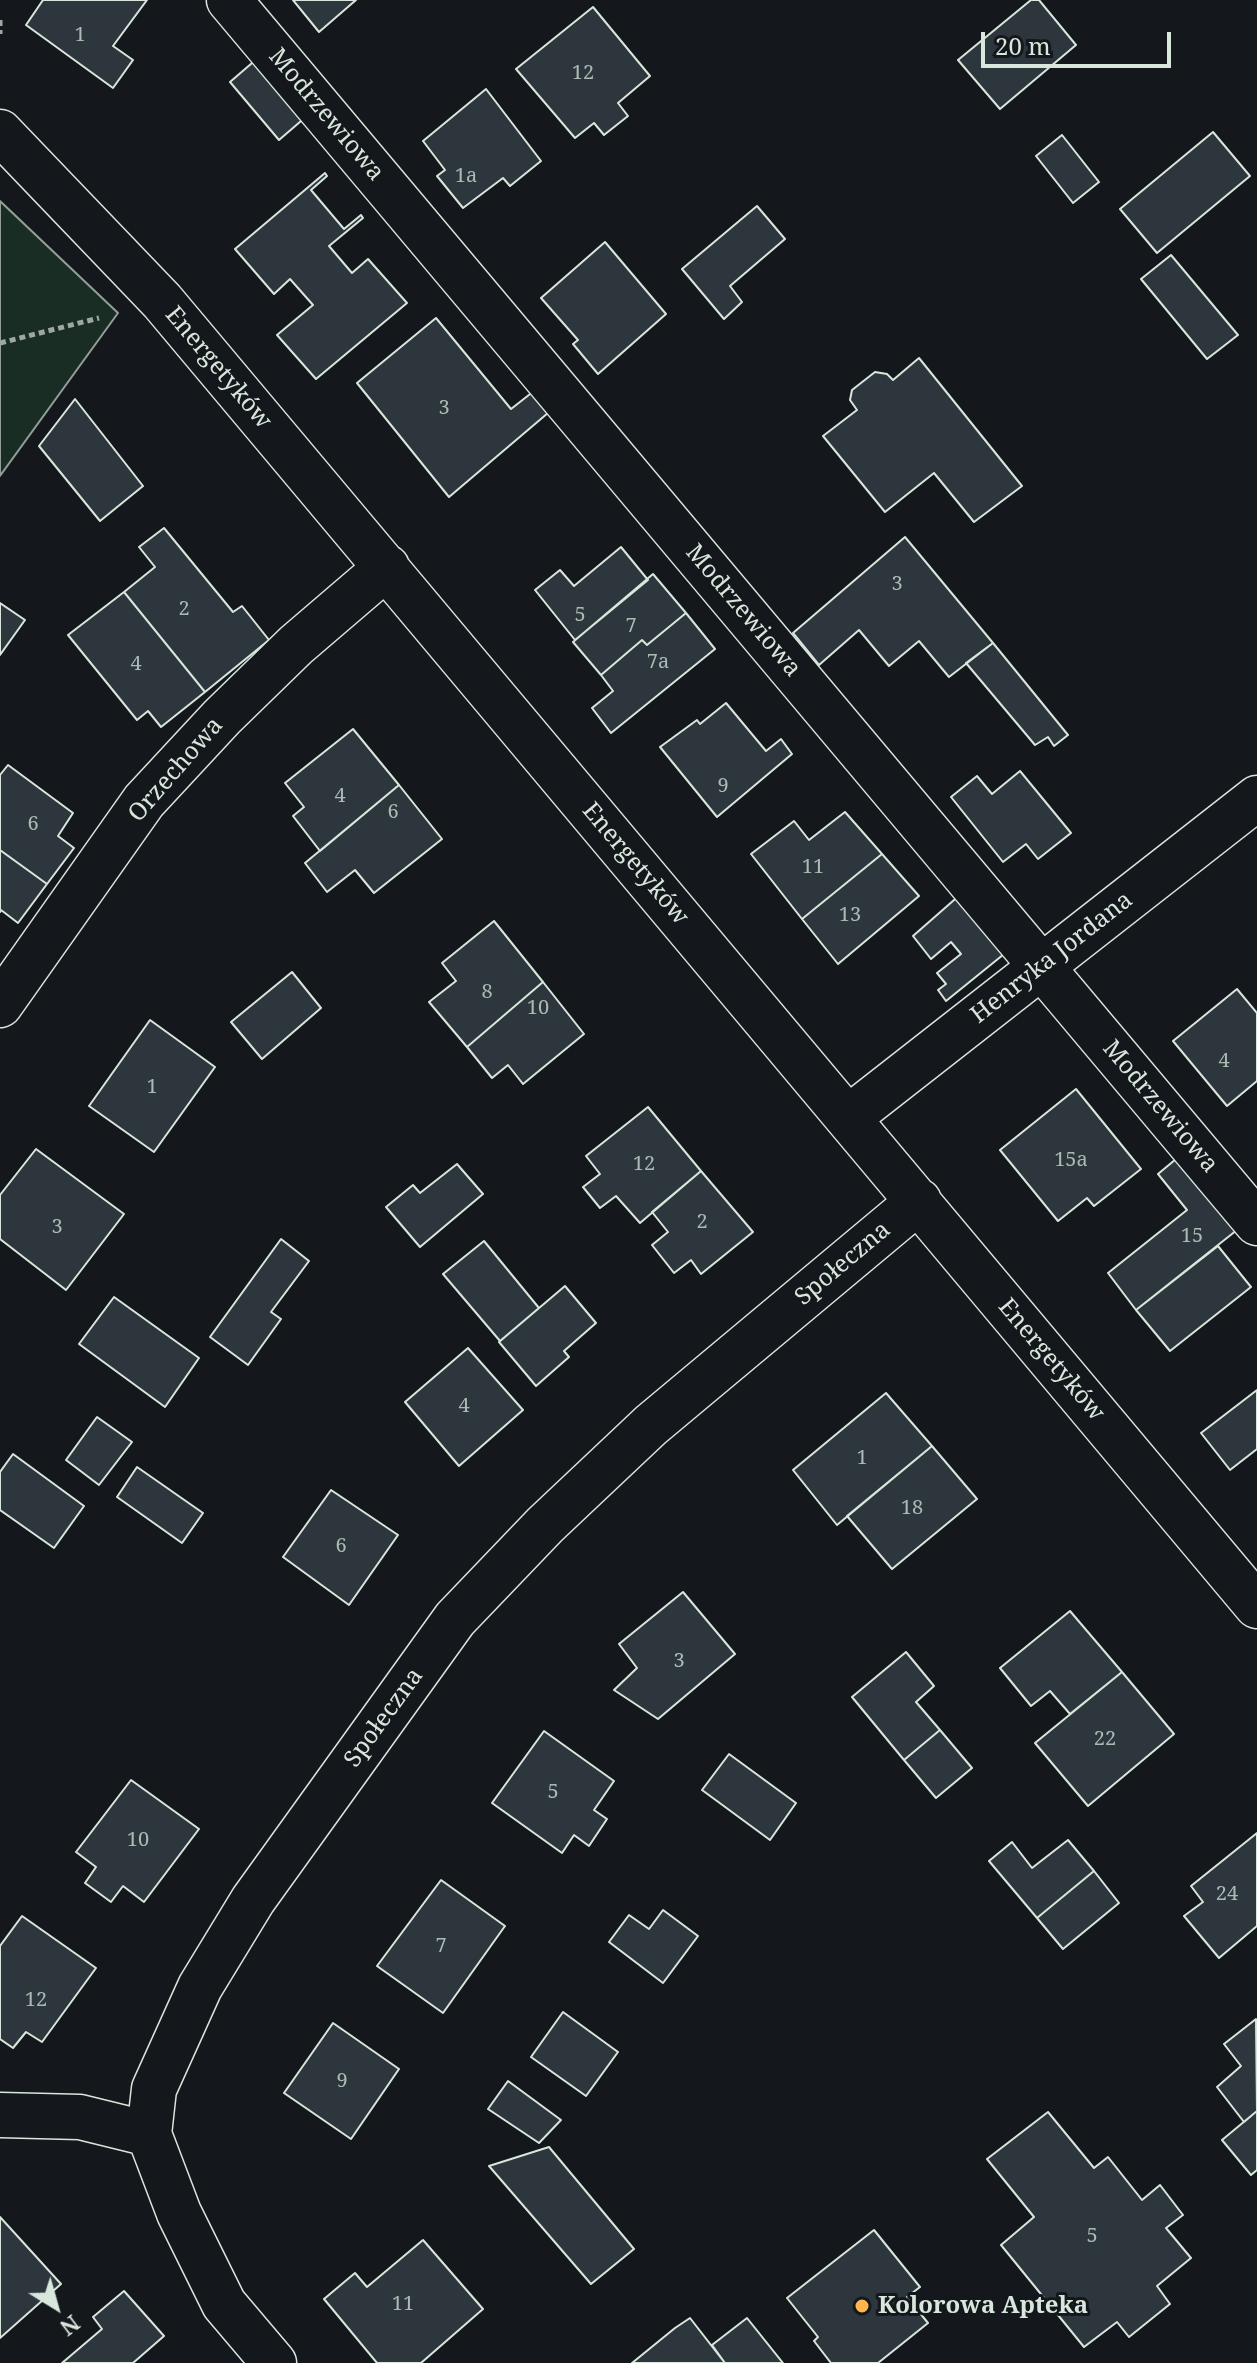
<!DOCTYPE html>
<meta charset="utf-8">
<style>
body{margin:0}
#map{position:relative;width:1257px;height:2363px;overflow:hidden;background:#14181c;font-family:"Noto Serif",serif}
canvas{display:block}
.north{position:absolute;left:16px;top:2267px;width:80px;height:80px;-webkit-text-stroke:6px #14181c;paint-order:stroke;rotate:143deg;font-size:22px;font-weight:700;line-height:32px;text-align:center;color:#d8e6dc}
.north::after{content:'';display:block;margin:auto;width:28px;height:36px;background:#d8e6dc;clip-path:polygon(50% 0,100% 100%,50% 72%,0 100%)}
.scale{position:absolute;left:981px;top:32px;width:190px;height:36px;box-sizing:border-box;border:4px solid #d8e6dc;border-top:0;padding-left:10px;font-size:24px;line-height:28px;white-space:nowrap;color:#d8e6dc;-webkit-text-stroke:6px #14181c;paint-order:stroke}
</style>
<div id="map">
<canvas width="1257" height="2363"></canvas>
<div class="north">N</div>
<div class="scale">20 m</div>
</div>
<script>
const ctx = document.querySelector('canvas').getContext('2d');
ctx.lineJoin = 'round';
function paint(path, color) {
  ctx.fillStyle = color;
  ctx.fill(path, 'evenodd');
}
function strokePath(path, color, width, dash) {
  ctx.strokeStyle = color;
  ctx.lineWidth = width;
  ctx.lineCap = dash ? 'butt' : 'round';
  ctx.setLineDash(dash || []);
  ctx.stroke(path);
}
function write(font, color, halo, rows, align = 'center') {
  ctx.font = font + ' "Noto Serif",serif';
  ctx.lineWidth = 6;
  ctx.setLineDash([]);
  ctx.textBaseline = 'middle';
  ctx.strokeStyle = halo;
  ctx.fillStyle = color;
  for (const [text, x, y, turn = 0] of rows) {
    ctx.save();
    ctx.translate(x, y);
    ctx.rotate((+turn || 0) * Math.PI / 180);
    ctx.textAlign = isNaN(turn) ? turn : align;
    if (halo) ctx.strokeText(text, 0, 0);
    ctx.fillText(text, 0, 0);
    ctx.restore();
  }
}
const green = new Path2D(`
 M0,201L118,313L0,476Z`);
const building = new Path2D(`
 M43,0H147L113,46L133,60L113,88L26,25Z
 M293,0H356L319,32Z
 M1031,0H1039L1076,45L1000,109L958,60Z
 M593,7L650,76L618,103L628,116L604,135L594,123L575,138L516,69Z
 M259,57L308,115L279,140L230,82Z
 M486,89L541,161L510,186L503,178L463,208L437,176L445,170L423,141Z
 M1213,132L1250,176L1157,253L1120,209Z
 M1062,135L1099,182L1073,203L1036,156Z
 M325,173L327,176L311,190L344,229L361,215L363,218L329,246L352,273L368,259L407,303L316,379L277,335L313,305L290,279L274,294L235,249Z
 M757,206L785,239L730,286L742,302L724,319L682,269Z
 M605,242L666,314L598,374L573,344L578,340L541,298Z
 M1171,255L1238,335L1207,359L1141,279Z
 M436,318L511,409L539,387L555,407L449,497L357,383Z
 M919,358L1022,486L974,522L934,473L885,512L823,436L857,410L850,400L852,390L875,372L887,374L893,380Z
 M75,399L143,486L100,521L39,446Z
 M164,528L233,612L242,606L269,640L205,692L124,592L155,567L139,547Z
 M905,537L993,643L949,677L919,641L889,666L859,630L819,665L793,633Z
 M621,547L648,580L575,640L535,590L560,570L574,586Z
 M653,574L686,613L647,645L642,640L601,675L573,642Z
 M124,592L205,692L161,727L148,711L137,720L68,635Z
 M0,603L25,620L0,655Z
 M686,613L715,649L611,733L592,708L613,691L601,675L642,640L647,645Z
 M993,643L1068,735L1054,746L1048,737L1035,745L966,663Z
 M726,703L766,751L781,739L792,754L717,817L660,747L697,720L700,724Z
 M353,729L399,785L320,851L293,816L304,807L285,783Z
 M8,765L73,813L58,836L74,848L47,884L0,850V775Z
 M1020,771L1071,833L1038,859L1026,844L1003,862L951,797L977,776L992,794Z
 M399,785L442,839L374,893L355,870L327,892L305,863Z
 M845,812L882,854L802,919L751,854L794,821L809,840Z
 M0,850L47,884L18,923L1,910L0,912Z
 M882,854L919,896L838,964L802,919Z
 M962,893L1009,950L946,1001L938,990L946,984L937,973L961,954L951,942L931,959L913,936Z
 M494,921L543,982L467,1047L429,1002L456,981L442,963Z
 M292,972L321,1008L262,1059L231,1022Z
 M543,982L584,1034L523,1084L508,1065L492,1078L467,1047Z
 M1237,989L1257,1013V1081L1227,1106L1173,1041Z
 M150,1020L215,1067L154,1152L89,1106Z
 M1076,1089L1141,1169L1094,1206L1087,1198L1058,1221L1000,1150Z
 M648,1107L701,1171L640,1223L616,1196L600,1208L583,1187L600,1174L586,1156Z
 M36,1149L124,1214L66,1290L0,1239V1195Z
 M1182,1154L1242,1226L1136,1310L1108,1273L1187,1210L1158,1174Z
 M457,1164L483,1194L420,1247L386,1207L413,1185L420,1193Z
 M701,1171L753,1232L701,1274L691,1260L674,1273L652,1245L668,1232L652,1212Z
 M281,1239L309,1261L271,1312L281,1319L248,1365L210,1337Z
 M484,1241L539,1308L500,1341L443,1274Z
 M1218,1246L1251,1287L1170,1351L1136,1310Z
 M565,1286L596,1323L564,1351L569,1357L536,1386L499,1342Z
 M114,1297L199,1358L165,1407L79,1344Z
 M468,1348L523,1410L459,1466L405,1402Z
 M1257,1390V1449L1230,1470L1201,1433Z
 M886,1393L932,1446L837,1525L793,1470Z
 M97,1417L132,1442L99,1485L66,1460Z
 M932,1446L977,1499L892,1569L847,1516Z
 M13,1454L84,1506L54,1548L0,1510V1472Z
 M137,1467L203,1513L182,1543L117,1497Z
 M331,1490L398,1535L349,1605L283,1557Z
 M683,1592L735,1654L658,1719L614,1690L637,1668L619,1644Z
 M1070,1611L1122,1672L1070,1714L1050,1691L1031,1706L1000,1668Z
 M906,1652L934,1686L916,1702L940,1730L904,1760L852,1697Z
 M1122,1672L1174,1734L1088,1806L1035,1743Z
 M940,1730L972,1768L936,1798L904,1760Z
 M544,1731L614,1781L594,1810L607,1819L589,1846L574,1835L562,1853L492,1803Z
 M729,1754L796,1803L770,1840L702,1790Z
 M131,1780L199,1829L144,1902L123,1886L111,1902L85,1883L96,1867L76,1852Z
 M1257,1833V1926L1219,1958L1184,1916L1203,1902L1191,1886Z
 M1068,1840L1094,1871L1037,1918L989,1861L1012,1842L1032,1868Z
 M1094,1871L1119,1903L1063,1949L1037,1918Z
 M441,1880L505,1926L443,2013L377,1966Z
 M663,1910L698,1936L663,1983L609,1942L629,1915L649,1929Z
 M22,1916L96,1968L42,2042L26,2032L13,2048L0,2039V1946Z
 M563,2012L618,2052L586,2096L531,2057Z
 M1256,2019L1257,2111L1244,2122L1217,2087L1241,2066L1224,2044Z
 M333,2023L399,2069L351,2139L284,2093Z
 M508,2081L561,2120L539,2143L488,2109Z
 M1257,2111V2170L1251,2175L1222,2140Z
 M1048,2112L1094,2168L1108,2157L1142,2200L1160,2185L1183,2215L1166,2228L1191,2258L1157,2286L1170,2304L1129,2337L1117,2322L1084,2347L1001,2245L1034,2217L987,2159Z
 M549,2147L634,2249L591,2284L489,2166Z
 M0,2217L61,2284L0,2338Z
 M874,2230L920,2287L907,2297L928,2323L878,2363H831L814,2341L818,2337L787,2298Z
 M423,2240L483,2309L421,2363H377L324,2299L355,2273L367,2287Z
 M124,2291L164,2336L133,2363H62L102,2329L93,2317Z
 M690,2318L725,2363H632L675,2328Z
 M747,2318L783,2363H725L712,2345Z`);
const path = new Path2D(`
 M0,20V34
 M0,343L99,318`);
const minor = new Path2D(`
 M229,0L1257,1223
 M0,132L162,301L1257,1606
 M0,1005L144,801L222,717L296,645L387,567
 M848,1118L1257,798
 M0,2115L80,2117L149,2134
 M274,2363L224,2304L179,2213L149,2134L154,2089L200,1987L253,1900L455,1619L545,1525L651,1425L919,1201`);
const markers = [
 [862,2306,8,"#ffb74d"]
];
const numberNames = [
 ["1",80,35],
 ["12",583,73],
 ["1a",466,176],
 ["3",444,408],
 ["3",897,584],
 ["2",184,609],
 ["5",580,615],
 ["7",631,626],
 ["7a",658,662],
 ["4",136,664],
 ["9",723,786],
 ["4",340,796],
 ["6",393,812],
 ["6",33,824],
 ["11",813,867],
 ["13",850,915],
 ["8",487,992],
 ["10",538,1008],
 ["4",1224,1061],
 ["1",152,1087],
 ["15a",1071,1160],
 ["12",644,1164],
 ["2",702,1222],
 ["3",57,1227],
 ["15",1192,1236],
 ["4",464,1406],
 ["1",862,1458],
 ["18",912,1508],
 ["6",341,1546],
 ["3",679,1661],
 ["22",1105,1739],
 ["5",553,1792],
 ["10",138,1840],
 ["24",1227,1894],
 ["7",441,1946],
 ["12",36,2000],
 ["9",342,2081],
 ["5",1092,2236],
 ["11",403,2304]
];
const streetNames = [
 ["Modrzewiowa",326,115,50],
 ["Energetyków",218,368,50],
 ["Modrzewiowa",743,611,50],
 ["Orzechowa",176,770,-49],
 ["Energetyków",635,864,50],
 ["Henryka Jordana",1052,958,-38],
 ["Modrzewiowa",1160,1107,50],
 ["Społeczna",843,1264,-40],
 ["Energetyków",1051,1360,50],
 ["Społeczna",384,1718,-54]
];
const poiNames = [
 ["Kolorowa Apteka",878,2306]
];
paint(green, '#1a2d24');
strokePath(green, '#939e99', 2);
paint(building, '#2c363c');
strokePath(building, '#d8e6dc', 2);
strokePath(minor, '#d8e6dc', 47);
strokePath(path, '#9da8a2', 5, [6, 4]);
strokePath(minor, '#14181c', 44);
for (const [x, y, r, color] of markers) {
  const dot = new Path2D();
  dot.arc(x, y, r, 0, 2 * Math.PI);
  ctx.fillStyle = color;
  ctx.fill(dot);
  strokePath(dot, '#14181c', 3);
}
write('20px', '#adbab4', null, numberNames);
write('24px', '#d8e6dc', '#14181c', streetNames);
write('bold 24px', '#d8e6dc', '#14181c', poiNames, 'left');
</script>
